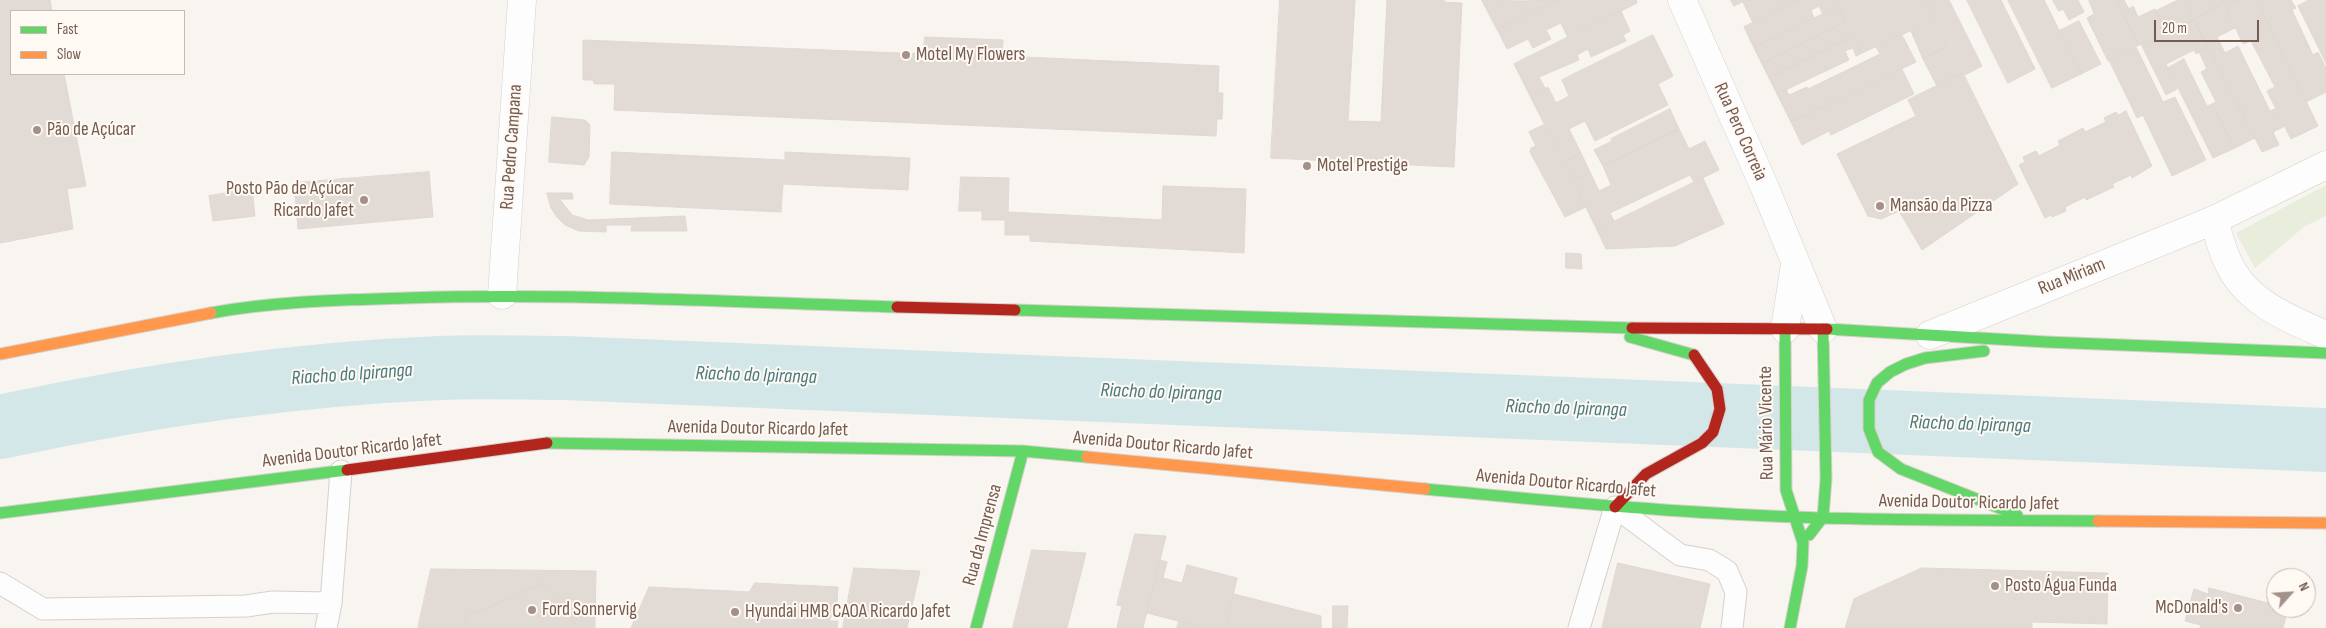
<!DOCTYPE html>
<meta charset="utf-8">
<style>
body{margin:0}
#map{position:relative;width:2326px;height:628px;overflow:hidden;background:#f8f4f0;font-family:"Sofia Sans Condensed",sans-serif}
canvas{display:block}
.legend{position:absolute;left:10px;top:10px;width:175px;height:65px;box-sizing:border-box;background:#fef9f3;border:1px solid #c7bab2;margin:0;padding:6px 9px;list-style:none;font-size:15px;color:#755b51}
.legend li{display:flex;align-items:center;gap:10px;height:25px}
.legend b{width:25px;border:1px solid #c7bab2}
.north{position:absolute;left:2266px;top:568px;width:50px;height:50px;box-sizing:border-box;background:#fef9f3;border:1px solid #c7bab2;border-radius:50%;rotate:64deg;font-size:14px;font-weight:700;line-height:20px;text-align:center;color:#755b51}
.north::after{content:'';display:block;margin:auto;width:18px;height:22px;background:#a39189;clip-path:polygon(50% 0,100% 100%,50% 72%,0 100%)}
.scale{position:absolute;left:2154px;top:20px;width:105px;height:22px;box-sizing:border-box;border:2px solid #755b51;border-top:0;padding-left:6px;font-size:15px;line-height:18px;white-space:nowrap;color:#755b51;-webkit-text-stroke:4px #fef9f3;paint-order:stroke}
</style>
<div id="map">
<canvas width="2326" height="628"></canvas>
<ul class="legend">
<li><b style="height:6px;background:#63d668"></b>Fast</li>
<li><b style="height:6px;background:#ff974d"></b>Slow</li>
</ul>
<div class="north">N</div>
<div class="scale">20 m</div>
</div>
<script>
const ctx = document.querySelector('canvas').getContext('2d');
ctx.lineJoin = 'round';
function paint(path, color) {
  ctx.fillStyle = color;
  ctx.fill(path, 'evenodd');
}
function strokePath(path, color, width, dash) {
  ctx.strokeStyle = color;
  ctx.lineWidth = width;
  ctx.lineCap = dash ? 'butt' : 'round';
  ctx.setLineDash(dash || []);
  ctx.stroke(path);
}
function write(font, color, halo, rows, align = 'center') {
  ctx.font = font + ' "Sofia Sans Condensed",sans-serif';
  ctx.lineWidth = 4;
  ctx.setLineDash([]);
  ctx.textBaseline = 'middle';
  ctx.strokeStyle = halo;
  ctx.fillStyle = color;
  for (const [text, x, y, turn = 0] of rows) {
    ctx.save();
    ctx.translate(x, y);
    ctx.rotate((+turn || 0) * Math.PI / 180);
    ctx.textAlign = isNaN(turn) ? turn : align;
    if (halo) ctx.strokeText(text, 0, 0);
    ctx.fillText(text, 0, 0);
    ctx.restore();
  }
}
const green = new Path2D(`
 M2326,185V216L2305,226L2255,268L2236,233Z`);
const river = new Path2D(`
 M0,427C144,396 293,374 440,368C482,366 524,368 565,368L2326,440`);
const building = new Path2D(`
 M0,0H50L52,11H11V74H64L86,186L67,189L73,229L0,243Z
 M1280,0H1355L1348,121L1381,122L1387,0H1444V2L1462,3L1454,167L1271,158Z
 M1482,0L1524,1L1558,0L1497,29Z
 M1558,0H1636L1637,3L1568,38L1561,23L1546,30L1551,39L1533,48L1528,39L1507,49L1497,29Z
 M1731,0H1746L1734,6Z
 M1746,0H1799L1753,23L1743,2Z
 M1799,0H1835L1839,6L1823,14L1819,6L1811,10L1814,18L1754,48L1744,27Z
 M1838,0H1927L1936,19L1862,53L1836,1Z
 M1927,0H1949L1982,66L1965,75Z
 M1967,0H2001L2035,69L2008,83Z
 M2008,0H2044L2081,74L2052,88Z
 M2053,0H2078L2084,12L2069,20L2063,9L2059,11Z
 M2089,0H2116L2139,45L2108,61L2087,18L2094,14Z
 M2116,0H2124L2129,9L2133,6L2138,17L2155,9L2167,33L2139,45Z
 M2178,0H2185L2194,20L2167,33L2156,11Z
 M2185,0H2221L2223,3L2194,20Z
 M2221,0H2239L2225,6Z
 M2239,0H2257L2318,126L2291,139L2267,91L2275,87L2259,56L2251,41L2243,44L2225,6Z
 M2257,0H2291L2296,8L2292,10L2313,55L2318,52L2326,68V92L2306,102Z
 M2309,0H2326V63L2298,6Z
 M2223,3L2235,28L2217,37L2225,53L2238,46L2270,111L2275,109L2285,126L2273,132L2279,145L2262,152L2194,20Z
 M1839,6L1846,22L1762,64L1754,48Z
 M1621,11L1630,31L1623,35L1626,41L1591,57L1588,49L1577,55L1579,60L1539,77L1545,88L1530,96L1514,64Z
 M1936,19L1949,46L1923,59L1911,31Z
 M2194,20L2208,47L2196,54L2194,50L2166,64L2177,89L2166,95L2141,44Z
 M2079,21L2101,64L2081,74L2059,31Z
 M1846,22L1853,36L1769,78L1762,64Z
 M1653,35L1673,76L1658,84L1668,105L1595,141L1585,121L1569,129L1581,153L1564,163L1530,96L1548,87L1556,103L1569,96L1562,80Z
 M1902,35L1916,62L1791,122L1777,94L1786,89L1789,95L1807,87L1808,89L1880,54L1876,47Z
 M1853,36L1862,53L1856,56L1853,48L1845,51L1849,60L1777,94L1769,78Z
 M925,37L1003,40L1002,56L1219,66L1218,93H1223L1222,119H1217L1216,136L614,110L615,84H594L593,80H583V40L923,54Z
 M1949,46L1963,73L1937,86L1923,59Z
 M2136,47L2163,102L2175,97L2206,160L2172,176L2143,115L2137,118L2109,60Z
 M2208,47L2255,138L2235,148L2212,104L2216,102L2201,72L2207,69L2199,52Z
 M2184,59L2207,106L2212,104L2235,148L2213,158L2168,68Z
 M1902,69L1914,94L1831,135L1829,131L1802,145L1791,122Z
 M1963,73L2018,184L1922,250L1899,211L1881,219L1868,216L1837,154L1916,116L1908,100Z
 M1670,109L1679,129L1603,166L1594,150L1612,141L1611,139Z
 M2126,111L2152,166L2132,178L2131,175L2112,184L2114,187L2086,200L2085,197L2065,207L2066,211L2052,217L2051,215L2045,218L2019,165L2025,162L2023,157L2036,151L2039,156L2060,145L2058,141L2083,128L2085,132L2106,122L2104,118L2116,112L2118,115Z
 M552,117L585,120L590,125L589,157L584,165L549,162Z
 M1544,125L1586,207L1565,217L1530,152L1531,148L1536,146L1529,132Z
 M1679,129L1689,149L1705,141L1719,170L1694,182L1690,175L1610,213L1614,221L1597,230L1573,181L1590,172L1599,191L1611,185L1603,166Z
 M612,152L785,160V152L910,158L908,190L783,184L781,212L610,204Z
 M1581,153L1590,172L1573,181L1564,163Z
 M429,172L433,217L298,229L294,183Z
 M961,177L1009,178L1008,212L1162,220L1163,186L1246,189L1244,253L1030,241V235H1005V220H982V211H959Z
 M1703,178L1724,224L1675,246L1606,249L1597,230Z
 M252,189L255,216L213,221L209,196Z
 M547,193H572L573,199H560L561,201L572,215L588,220L685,216L687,231H631L632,225H606V232L579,231L565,225L557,217L551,208Z
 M1566,253L1581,254L1582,269L1566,268Z
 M1135,534L1166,536L1143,628H1117L1122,606L1117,605Z
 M1032,550L1086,553L1067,628H1013Z
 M1160,560L1167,562L1163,578L1182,583L1187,565L1237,578L1226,628H1205L1147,613Z
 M1618,563L1710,584L1700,628H1602Z
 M854,568L920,571L907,628H843Z
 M1922,568L2108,573L2107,624L2032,622V628H1845L1854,599Z
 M431,569L596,571L595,628H579L543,583L465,618L467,628H418Z
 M543,583L579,628H467L465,618Z
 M755,583L838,587L837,604L829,621H838L837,628H631L649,587L749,592Z
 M2209,588L2276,605V608H2288L2283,628H2200L2201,625L2185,621L2194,589L2208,594Z
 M1234,594L1321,616V628H1226Z
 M1333,606H1348L1347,628H1333Z
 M1179,621L1205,628H1177Z`);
const lane = new Path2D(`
 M0,583L43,609L246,606L273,602L331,603L341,471
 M326,628L331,603
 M1579,628L1615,507L1680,555L1709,560L1727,571L1736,592L1732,628`);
const street = new Path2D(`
 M1682,0L1765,188L1823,329
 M2214,220C2218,233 2221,247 2227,260C2245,302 2287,318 2326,335
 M502,295L522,0
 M1785,329L1795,265
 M1930,335L2214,220L2326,165`);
const fast = new Path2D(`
 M1015,310L1632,328
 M211,313C276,301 342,300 407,298C570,293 734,302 897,307
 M1785,329L1786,490L1803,543L1802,566L1790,628
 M1827,329L2047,342L2326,353
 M1630,337L1694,355
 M1984,351L1925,358L1906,364L1890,372L1877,383L1869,400V429L1878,452L1901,469L2017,515
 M547,443L1023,451L1087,457
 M1425,489C1534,499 1641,510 1750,515C1866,521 1982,520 2098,521
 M0,513L347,470
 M1809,535L1823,517L1826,479L1823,329
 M976,628L1023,451`);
const slow = new Path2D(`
 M0,354L211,313
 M1087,457L1425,489
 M2098,521L2326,523`);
const jam = new Path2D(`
 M897,307L1015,310
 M1632,328L1827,329
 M347,470L547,443
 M1615,507L1646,474L1702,443L1713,432L1720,409L1717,389L1694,355`);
const markers = [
 [906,55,5,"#a39189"],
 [37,130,5,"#a39189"],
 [1307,166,5,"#a39189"],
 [364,200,5,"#a39189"],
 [1880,206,5,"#a39189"],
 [1995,586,5,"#a39189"],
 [2238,608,5,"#a39189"],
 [532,610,5,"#a39189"],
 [735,612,5,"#a39189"]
];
const poiNames = [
 ["Motel My Flowers",916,55],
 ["Pão de Açúcar",47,130],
 ["Motel Prestige",1317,166],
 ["Posto Pão de Açúcar",354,189,"right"],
 ["Ricardo Jafet",354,211,"right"],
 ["Mansão da Pizza",1890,206],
 ["Posto Água Funda",2005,586],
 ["McDonald's",2228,608,"right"],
 ["Ford Sonnervig",542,610],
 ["Hyundai HMB CAOA Ricardo Jafet",745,612]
];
const streetNames = [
 ["Rua Pero Correia",1740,132,66],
 ["Rua Pedro Campana",512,147,-86],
 ["Rua Miriam",2072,277,-22],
 ["Rua Mário Vicente",1767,423,-91],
 ["Avenida Doutor Ricardo Jafet",758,429,1],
 ["Avenida Doutor Ricardo Jafet",1163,446,5],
 ["Avenida Doutor Ricardo Jafet",352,451,-7],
 ["Avenida Doutor Ricardo Jafet",1566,484,5],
 ["Avenida Doutor Ricardo Jafet",1969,503,1],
 ["Rua da Imprensa",983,535,-75]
];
const waterNames = [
 ["Riacho do Ipiranga",352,375,-4],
 ["Riacho do Ipiranga",756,376,2],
 ["Riacho do Ipiranga",1161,393,2],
 ["Riacho do Ipiranga",1566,409,2],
 ["Riacho do Ipiranga",1970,425,2]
];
paint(green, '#e8eddc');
strokePath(river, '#d3e7e8', 64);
paint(building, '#e2dad5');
strokePath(building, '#e0d7d3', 1);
strokePath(lane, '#d6d0cb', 23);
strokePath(street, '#d6d0cb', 29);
strokePath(fast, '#d8d0cc', 13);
strokePath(slow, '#d8d0cc', 13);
strokePath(jam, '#d8d0cc', 13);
strokePath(lane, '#fefdfd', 21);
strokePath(street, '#fefdfd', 28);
strokePath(fast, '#63d668', 11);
strokePath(slow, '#ff974d', 11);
strokePath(jam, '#b3261e', 11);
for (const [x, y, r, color] of markers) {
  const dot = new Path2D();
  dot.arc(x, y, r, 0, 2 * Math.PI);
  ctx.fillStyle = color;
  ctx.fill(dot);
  strokePath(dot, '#fef9f3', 2);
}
write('19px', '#755b51', '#fef9f3', poiNames, 'left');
write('19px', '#755b51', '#fef9f3', streetNames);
write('italic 20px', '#497a7f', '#fef9f3', waterNames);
</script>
